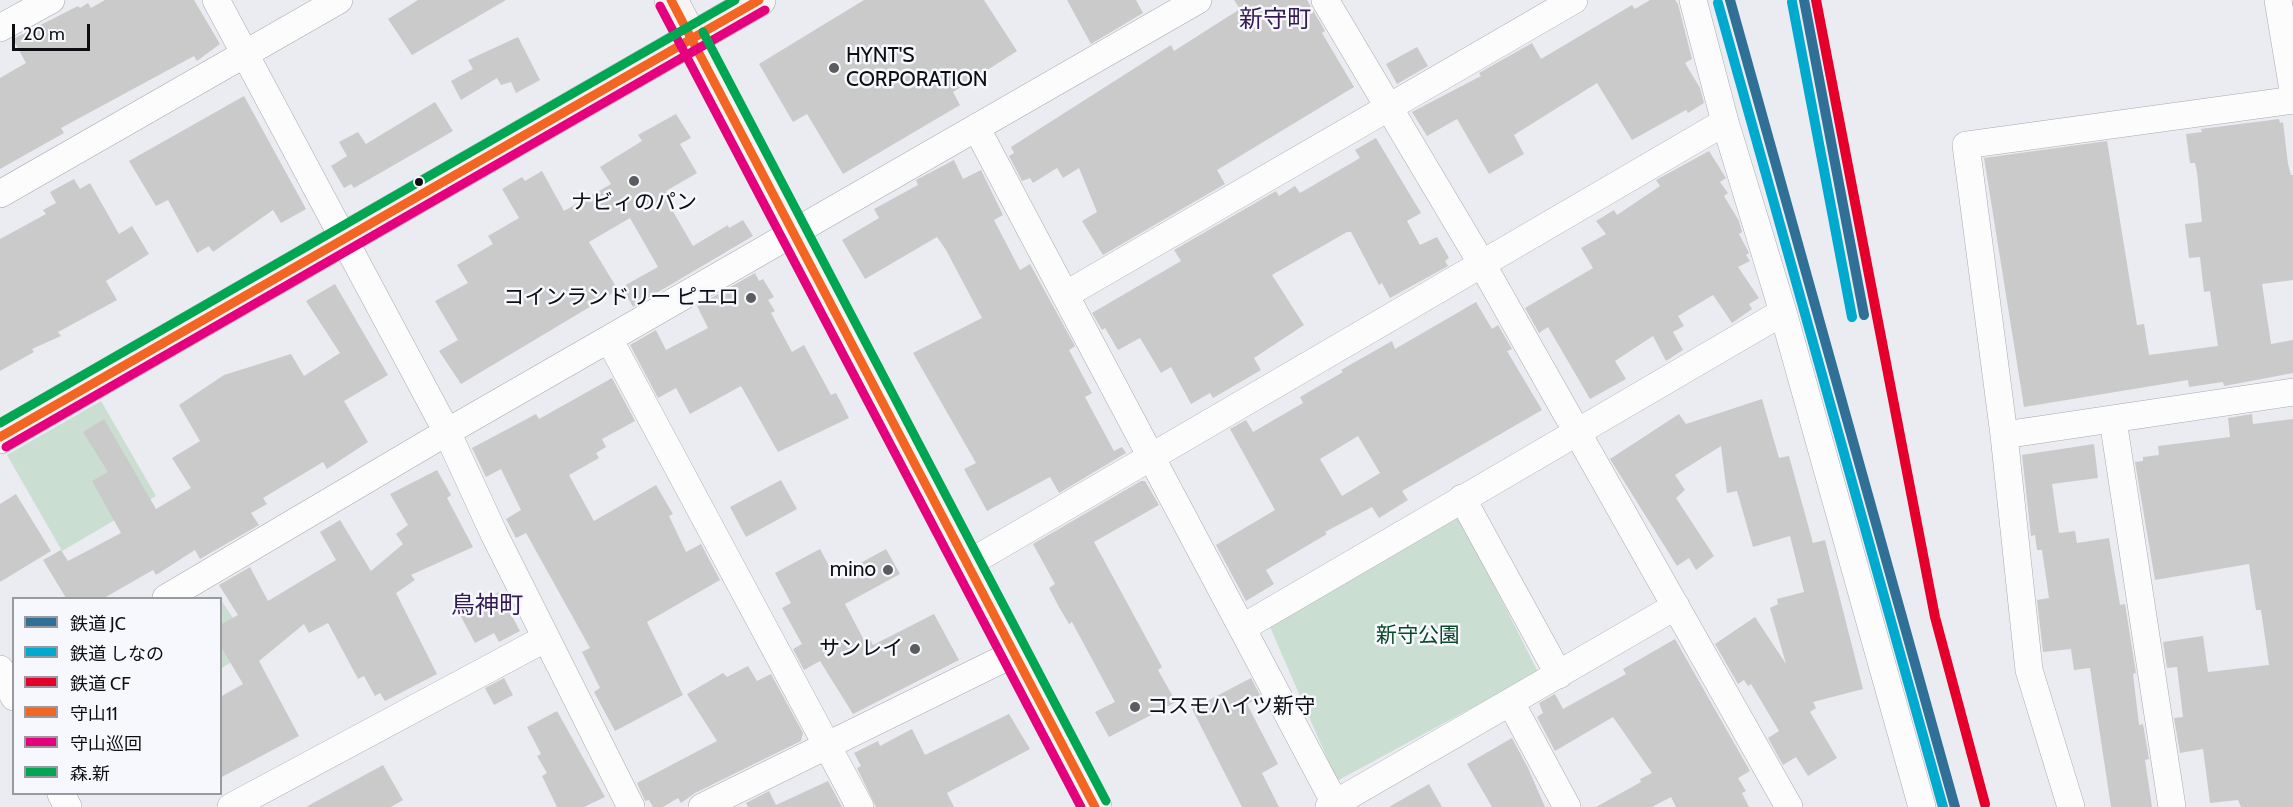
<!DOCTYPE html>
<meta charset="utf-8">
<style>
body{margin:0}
#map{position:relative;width:2293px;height:807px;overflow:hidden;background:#eaecf2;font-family:Cabin,"Noto Sans JP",sans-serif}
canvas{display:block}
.legend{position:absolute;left:12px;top:597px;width:210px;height:198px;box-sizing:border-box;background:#f6f8fd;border:2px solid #989a9f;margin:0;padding:8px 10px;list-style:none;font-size:18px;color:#0c0e12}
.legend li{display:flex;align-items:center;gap:12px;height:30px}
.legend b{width:30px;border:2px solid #989a9f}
.scale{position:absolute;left:12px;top:24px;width:78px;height:27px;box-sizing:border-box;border:3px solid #0c0e12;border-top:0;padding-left:8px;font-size:18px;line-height:21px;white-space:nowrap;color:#0c0e12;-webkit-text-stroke:4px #f6f8fd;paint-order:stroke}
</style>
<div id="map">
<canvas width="2293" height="807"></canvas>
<ul class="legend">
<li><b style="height:8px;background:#307097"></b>鉄道 JC</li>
<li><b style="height:8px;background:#00a9ce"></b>鉄道 しなの</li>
<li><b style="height:8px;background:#e4002b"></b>鉄道 CF</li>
<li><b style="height:8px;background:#f26522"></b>守山11</li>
<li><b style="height:8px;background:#e5007d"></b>守山巡回</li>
<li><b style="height:8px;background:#00a651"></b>森.新</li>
</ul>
<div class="scale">20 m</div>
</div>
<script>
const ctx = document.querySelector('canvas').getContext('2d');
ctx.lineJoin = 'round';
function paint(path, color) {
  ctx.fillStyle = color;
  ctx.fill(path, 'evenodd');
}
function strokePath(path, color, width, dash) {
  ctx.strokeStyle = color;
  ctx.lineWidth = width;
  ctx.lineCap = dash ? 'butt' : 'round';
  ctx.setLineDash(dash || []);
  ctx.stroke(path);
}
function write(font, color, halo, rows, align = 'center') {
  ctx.font = font + ' Cabin,"Noto Sans JP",sans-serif';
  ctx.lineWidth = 5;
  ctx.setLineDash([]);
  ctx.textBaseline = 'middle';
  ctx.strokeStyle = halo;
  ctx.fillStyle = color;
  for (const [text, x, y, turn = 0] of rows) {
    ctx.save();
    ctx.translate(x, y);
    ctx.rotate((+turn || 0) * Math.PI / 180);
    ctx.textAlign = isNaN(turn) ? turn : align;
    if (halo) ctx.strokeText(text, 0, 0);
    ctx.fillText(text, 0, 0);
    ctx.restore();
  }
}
const green = new Path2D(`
 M101,401L156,496L62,551L7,455Z
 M1457,512L1538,672L1337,781L1270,627Z
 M220,599L254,648L220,669Z`);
const building = new Path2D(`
 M105,0H194L220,44L197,61L194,56L61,128L64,133L0,169V78L26,63L13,39L78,6L80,8L88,3L91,8Z
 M418,0H506L412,55L388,19Z
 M864,0H984L1017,51L953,92L960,105L843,174L807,114L793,122L759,64Z
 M1067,0H1136L1143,13L1091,44Z
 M1234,0H1307L1325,31L1322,33L1354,87L1217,170L1225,184L1103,255L1082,221L1097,212L1079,168L1063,178L1057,168L1033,183L1030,178L1022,181L1009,156L1014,153L1011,147L1171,45L1174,51L1240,9Z
 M1650,0H1675L1678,4L1692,59L1685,63L1700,88L1704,103L1688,113L1686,110L1632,140L1597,83L1514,135L1524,154L1489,174L1457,119L1427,136L1412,112L1481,76L1479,73L1532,43L1541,59L1632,5L1635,9Z
 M518,37L540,80L516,93L511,82L501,85L497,78L461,100L451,81L473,69L468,60Z
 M1417,47L1428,66L1397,84L1386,64Z
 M244,96L306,209L281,223L273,210L213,252L209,246L197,253L168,200L156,206L129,161Z
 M435,102L453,131L354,188L351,184L344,188L331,166L347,156L339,142L358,132L366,144Z
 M676,114L691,138L680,144L697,173L666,191L667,194L664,196L693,246L728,225L729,228L743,220L753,236L633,307L622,287L658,267L630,218L589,242L618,290L461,384L439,351L458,340L435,301L468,283L457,265L493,244L488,236L519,218L502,189L522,177L525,181L542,171L564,211L611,184L600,167L642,141L638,135Z
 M2279,119L2280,123L2283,122L2288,164L2291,175H2293V280L2262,284L2271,344L2293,340V373L2224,386L2223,382L2189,387L2188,380L2024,407L1984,158L2107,141L2137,325L2144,324L2149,355L2218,346L2210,291L2204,292L2200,257L2189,258L2185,224L2202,222L2197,172L2195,163H2190L2186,134L2202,132L2201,129Z
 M1376,138L1421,213L1407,221L1420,245L1437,237L1449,258L1445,261L1448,266L1390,298L1382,283L1379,285L1351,232H1347L1272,275L1304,325L1254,358L1261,370L1213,398L1210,393L1191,404L1171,367L1161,373L1140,338L1118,350L1105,328L1102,330L1092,313L1181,261L1174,250L1276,191L1279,196L1295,186L1300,193L1360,158L1355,150Z
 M1709,151L1726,178L1720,182L1728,193L1724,196L1739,221L1742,232L1739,234L1749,253L1746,255L1750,261L1738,267L1759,298L1749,304L1752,309L1732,323L1713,295L1678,316L1684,326L1673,332L1683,350L1666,361L1653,336L1615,361L1626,379L1590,399L1548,327L1539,333L1525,308L1593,268L1581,248L1606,234L1596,221L1614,210L1617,215L1660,186L1656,180Z
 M954,160L963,179L981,170L1003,215L994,220L1020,270L1030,264L1075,346L1069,350L1092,393L1085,397L1114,451L1122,447L1126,453L1059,493L1050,477L987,511L964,469L976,463L913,353L982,318L946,250L937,237L865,279L842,240L879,218L874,209L918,185L916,180Z
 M74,179L80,189L90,183L119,234L132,226L149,254L106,281L117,300L58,332L61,336L32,349L34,352L0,371V239L46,214L43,210L56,203L50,192Z
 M755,273L759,281L763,279L774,297L768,300L775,311L771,313L792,352L804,345L831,395L836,393L849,418L778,452L741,386L690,414L676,388L658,398L630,345L656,330L666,350L708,328L697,306Z
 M335,284L388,375L344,401L368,442L327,469L323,462L263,498L267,504L251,513L259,525L200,559L195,550L156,575L153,570L104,598H66L43,560L61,550L68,561L121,533L92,481L108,472L83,432L104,419L156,509L191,488L172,458L200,441L179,405L224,375L291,354L304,376L340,353L306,301Z
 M1476,302L1492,329L1498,325L1512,349L1507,351L1542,410L1402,491L1408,500L1379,518L1372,507L1325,532L1327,534L1266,570L1274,584L1246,601L1216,545L1275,510L1230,429L1246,420L1253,432L1303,403L1300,397L1343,372L1341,370L1392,341L1395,349ZM1358,436L1380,473L1342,496L1320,459Z
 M612,378L635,421L602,439L606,447L596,453L599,458L569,475L594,521L656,485L673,514L669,516L686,552L701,544L720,580L647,622L683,695L615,731L594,692L600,688L582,652L590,648L526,533L516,538L506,519L521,510L501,469L486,477L472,448L536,414L539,419Z
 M1762,399L1779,458L1789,456L1813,543L1825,540L1863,689L1813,702L1816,708L1810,712L1837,758L1808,776L1796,757L1783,765L1768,738L1779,731L1751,684L1748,686L1744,680L1738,684L1715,644L1755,617L1786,664L1770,608L1778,604L1777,599L1804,592L1790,536L1753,547L1737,491L1727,493L1721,446L1675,475L1685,490L1676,498L1714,556L1696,570L1689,558L1677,566L1610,459L1679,414L1686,424Z
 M2252,414L2253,424L2293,419V807H2241L2238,800L2210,803L2203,749L2180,753L2174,718L2183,717L2177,667L2167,668L2163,642L2203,636L2208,672L2269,665L2261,610H2256L2249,564L2155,580L2135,462L2143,461V457L2159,455L2158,446L2230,437L2228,418Z
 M2094,444L2098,478L2052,484L2059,533L2075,531L2077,543L2109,538L2120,605L2125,604L2136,673L2133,674L2139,725L2143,724L2149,759L2145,760L2152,807H2111L2090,668L2074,670L2071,649L2043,652L2037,600L2049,598L2042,550H2037L2035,535L2031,536L2022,455Z
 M437,470L451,495L447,498L473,547L411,575L415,580L396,593L437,674L385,701L380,693L375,696L364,676L358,679L328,623L309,633L304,624L259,661L299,736L220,778V697L243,684L220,645V625L238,615L219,585L250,567L268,601L336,560L320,532L340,520L371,571L403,544L396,534L408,525L390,494Z
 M781,480L797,509L746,537L730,507Z
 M1141,481H1145L1159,505L1094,542L1162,667L1158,670L1176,702L1109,737L1095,712L1115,702L1072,622L1069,624L1059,607L1049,588L1055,584L1033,544Z
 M16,494L51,551L0,582V504Z
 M820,549L835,577L886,549L900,574L845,604L864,640L869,637L873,645L934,614L959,660L853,714L820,661L804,670L793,649L802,644L782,608L791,603L775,573Z
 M499,592L520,631L499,642L494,633L475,643L459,613Z
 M1675,639L1750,771L1738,778L1746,791L1742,793L1749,807H1676L1671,797L1652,807H1596L1641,782L1640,779L1652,773L1613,717L1555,751L1537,717L1543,713L1539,703L1555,694L1563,709L1626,674L1623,669Z
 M748,666L757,681L771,674L803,733L801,741L695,793L681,803L678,798L663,807H653L649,800L645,801L637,783L717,741L687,694L723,673L727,677Z
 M504,678L513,695L494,705L485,688Z
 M1251,678L1261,697L1247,704L1278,764L1262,773L1279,807H1242L1192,709Z
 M557,711L605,797L584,807H557L542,776L547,773L537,756L541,754L527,727Z
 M1009,714L1030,749L947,793L954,807H876L857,768L861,766L854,753L878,741L880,746L912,729L925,755Z
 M1512,738L1528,768L1545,807H1492L1467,764Z
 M383,765L403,800L391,807H306Z
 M828,781L842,807H748L746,803L769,791L776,805Z
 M1429,784L1442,807H1389Z`);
const street = new Path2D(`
 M216,0L447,432L494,534L631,807
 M1325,0L1482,264L1789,807
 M1693,0L1725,122L1783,312L1922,807
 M2278,0L2293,90
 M0,28L51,0
 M977,129L1337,807
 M0,194L339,0
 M1065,295L1574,0
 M609,339L860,807
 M2113,420L2172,807
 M2004,435L2293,392
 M1462,498L1559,675
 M966,565L1725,122
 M166,598L447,432L1198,0
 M1242,628L1783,312
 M0,669L14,697
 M1511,703L1567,807
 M61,794L68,807
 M231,807L546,638
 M702,807L1013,654
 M1329,807L1676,606
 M2071,807L2029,670L2004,435L1966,145L2293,100`);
const secondary = new Path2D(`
 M671,0L1095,807
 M0,437L759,0`);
const bus1 = new Path2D(`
 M671,0L1095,807
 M0,437L759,0`);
const bus2 = new Path2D(`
 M660,6L1081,807
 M6,447L765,10`);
const bus3 = new Path2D(`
 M703,32L1106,801
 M0,423L735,0`);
const rail1 = new Path2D(`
 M1730,0L1955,807
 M1804,0L1864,315`);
const rail2 = new Path2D(`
 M1792,2L1852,317
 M1718,3L1943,807`);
const rail3 = new Path2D(`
 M1816,0L1935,617L1985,804`);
const markers = [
 [834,68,6,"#5a5c60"],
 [634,181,6,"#5a5c60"],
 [419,182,5,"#0c0e12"],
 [751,298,6,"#5a5c60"],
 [888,570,6,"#5a5c60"],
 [915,649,6,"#5a5c60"],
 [1135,707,6,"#5a5c60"]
];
const poiNames = [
 ["HYNT'S",846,56,"left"],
 ["CORPORATION",846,80,"left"],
 ["ナビィのパン",634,203,"center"],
 ["コインランドリー ピエロ",739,298],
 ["mino",876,570],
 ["サンレイ",903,649],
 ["コスモハイツ新守",1147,707,"left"]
];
const parkNames = [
 ["新守公園",1418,636]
];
const quarterNames = [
 ["新守町",1275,20],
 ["鳥神町",487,606]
];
paint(green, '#caded2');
paint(building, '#cacacb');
strokePath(street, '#a7a9ad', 28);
strokePath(secondary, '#a7a9ad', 34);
strokePath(street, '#fcfcfd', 27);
strokePath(secondary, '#f7f4f4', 33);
strokePath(bus1, '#f26522', 9);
strokePath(bus2, '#e5007d', 9);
strokePath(bus3, '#00a651', 9);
strokePath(rail1, '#307097', 10);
strokePath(rail2, '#00a9ce', 10);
strokePath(rail3, '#e4002b', 10);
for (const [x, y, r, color] of markers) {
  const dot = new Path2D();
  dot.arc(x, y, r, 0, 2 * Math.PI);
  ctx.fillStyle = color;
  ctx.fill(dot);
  strokePath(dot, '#f6f8fd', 2);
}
write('21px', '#0c0e12', '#f6f8fd', poiNames, 'right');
write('21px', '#0a4a26', '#f6f8fd', parkNames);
write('24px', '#351b54', '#f6f8fd', quarterNames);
</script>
